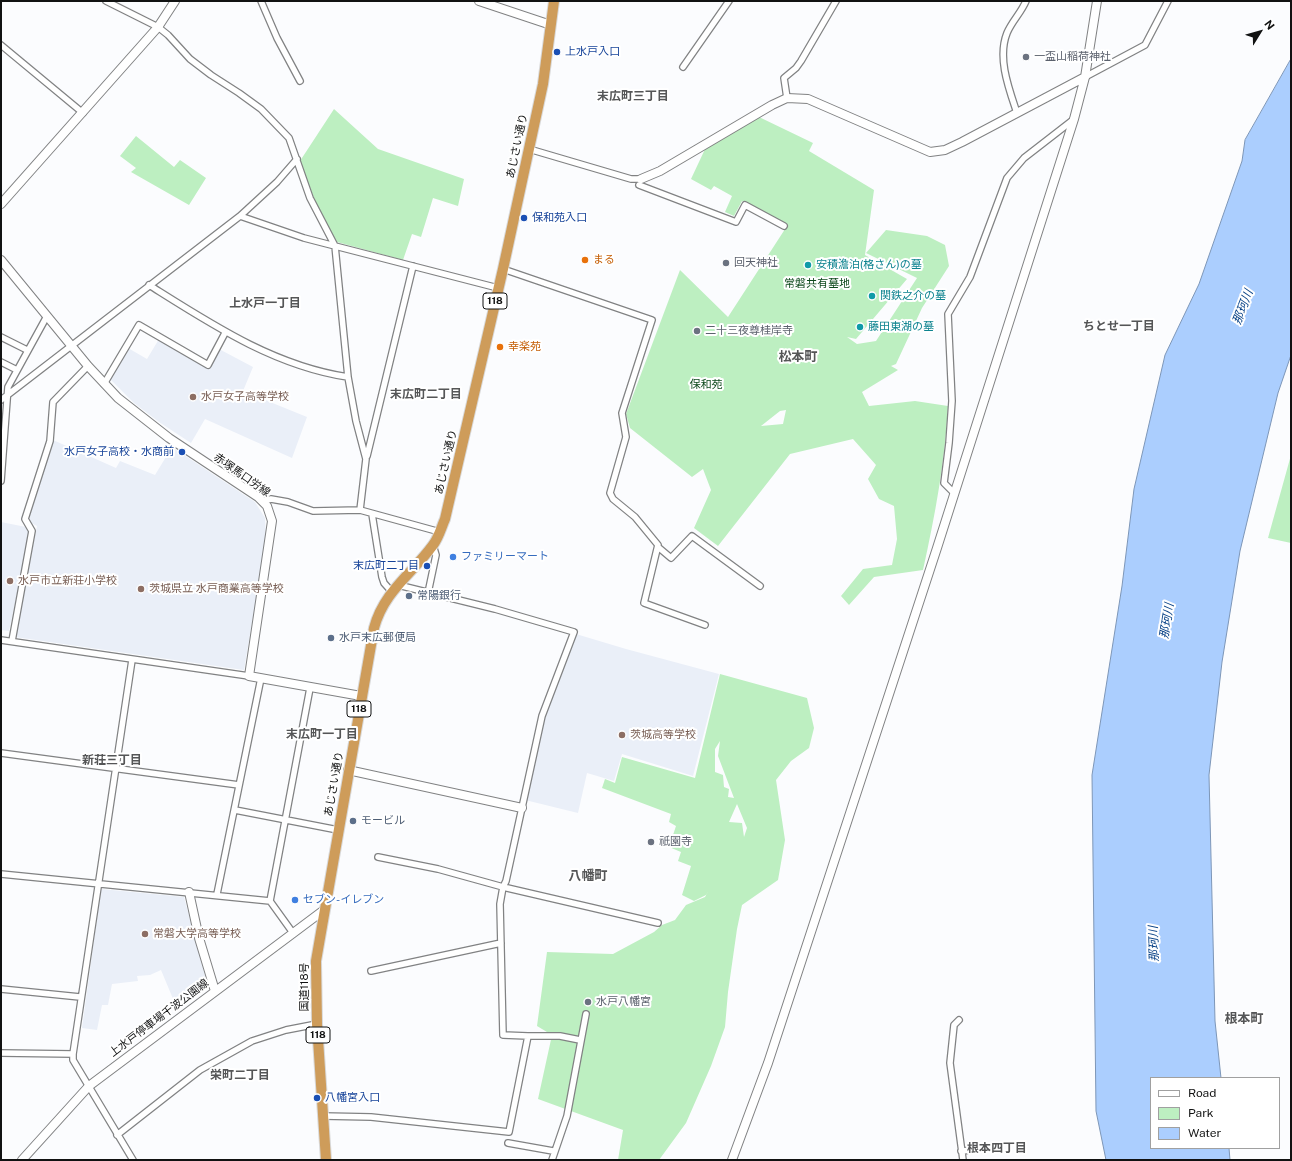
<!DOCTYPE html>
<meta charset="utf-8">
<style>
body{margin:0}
#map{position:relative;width:1292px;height:1161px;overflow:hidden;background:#fbfcfe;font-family:"Public Sans",sans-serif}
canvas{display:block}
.frame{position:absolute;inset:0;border:2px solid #111212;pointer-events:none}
.legend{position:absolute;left:1150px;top:1077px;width:130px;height:72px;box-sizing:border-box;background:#fff;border:1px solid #a0a0a0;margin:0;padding:5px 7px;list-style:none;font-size:12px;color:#111212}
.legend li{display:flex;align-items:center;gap:8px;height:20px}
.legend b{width:20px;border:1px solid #a0a0a0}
.north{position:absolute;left:1240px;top:12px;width:40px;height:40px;-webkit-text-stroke:3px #fff;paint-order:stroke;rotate:53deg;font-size:11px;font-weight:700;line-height:16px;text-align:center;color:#111212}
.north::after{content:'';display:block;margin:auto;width:14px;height:18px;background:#111212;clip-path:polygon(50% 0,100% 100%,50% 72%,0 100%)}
</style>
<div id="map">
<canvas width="1292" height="1161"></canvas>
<div class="frame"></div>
<ul class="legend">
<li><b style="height:5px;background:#fff"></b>Road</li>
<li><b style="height:11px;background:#bdefc1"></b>Park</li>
<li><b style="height:11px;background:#abcefe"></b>Water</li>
</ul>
<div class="north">N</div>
</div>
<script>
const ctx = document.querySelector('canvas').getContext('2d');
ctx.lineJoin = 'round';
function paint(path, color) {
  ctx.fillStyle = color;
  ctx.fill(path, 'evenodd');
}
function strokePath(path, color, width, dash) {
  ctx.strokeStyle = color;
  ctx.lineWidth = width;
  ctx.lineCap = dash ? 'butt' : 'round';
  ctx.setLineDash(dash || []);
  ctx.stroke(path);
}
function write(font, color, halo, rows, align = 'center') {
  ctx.font = font + ' "Public Sans","Noto Sans JP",sans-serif';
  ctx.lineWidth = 4;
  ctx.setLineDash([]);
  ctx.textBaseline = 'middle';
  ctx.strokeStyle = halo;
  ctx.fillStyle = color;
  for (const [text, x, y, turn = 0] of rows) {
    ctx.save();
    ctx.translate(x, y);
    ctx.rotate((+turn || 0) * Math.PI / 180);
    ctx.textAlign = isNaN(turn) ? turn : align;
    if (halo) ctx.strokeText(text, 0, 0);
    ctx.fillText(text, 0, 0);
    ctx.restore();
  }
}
const built = new Path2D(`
 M159,339L208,368L219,349L253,367L243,391L307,417L292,458L205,419L191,443L159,422L134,403L110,379L128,348L147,359Z
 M53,440L116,468L120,461L155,475L172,447L255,502L265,518L266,540L244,670L15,637L37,526L29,522L27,518Z
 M1,522L26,527L30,532L9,631L1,630Z
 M576,634L626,649L719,674L693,776L622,754L614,781L587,773L578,813L525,800L545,717Z
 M101,889L184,897L207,983L176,1006L161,970L150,975L137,976L138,981L112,984L108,1005H102L97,1030L82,1028Z`);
const green = new Path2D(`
 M334,109L378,149L464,179L458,206L433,198L421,237L412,234L403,260L337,242L318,209L300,161Z
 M759,117L813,143L809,151L874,190L865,255L907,279L856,339L847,337L857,344L876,341L917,278L866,253L886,230L927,236L945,245L949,266L922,308L896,364L891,366L898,370L862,392L869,406L915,401L948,406C945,461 935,516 923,570L874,577L849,605L841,596L863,569L892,565L897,539L894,506L879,499L868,479L876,465L853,439L790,454L718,546L694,528L711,490L703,469L692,477L630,428L626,414L680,270L728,317L787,226L742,201L734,216L725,212L732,196L714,186L711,190L691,179L706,147ZM786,410L783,424L761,426L780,411Z
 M136,136L174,167L180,160L206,178L189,205L131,172L136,168L120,156Z
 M1291,455V543L1268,538Z
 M720,674L807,698L814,728L809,748L791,761L776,780L785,840L778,880L742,905L737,929L728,992L725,1027L711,1066L686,1123L659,1160H618L623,1130L538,1099L552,1035L537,1026L547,952L613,954L654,932L662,925L675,920L686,905L705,897L709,890L706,895L694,901L682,895L691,866L678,861L681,852L669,847L676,826L669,822L671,814L602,788L605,779L615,783L622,757L695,778ZM720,741L718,756L734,798L728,797L729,789L724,787L723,775L715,772V749ZM737,804L747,828L744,837L742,823L729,822Z`);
const water = new Path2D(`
 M1291,59V355L1278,393L1240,551L1222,662L1209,775L1215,1021L1221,1078H1151V1148H1229L1230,1160H1106L1096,1111L1092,775L1122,586L1134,489L1165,355L1199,284L1242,161L1245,140Z`);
const street = new Path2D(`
 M106,1L158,27L168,35L190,59L211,75L239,93L261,109L289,138L310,198L335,246L348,377L356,421L366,459L360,510
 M261,1L277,38L300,81
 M1,45L83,113
 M683,67L729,1
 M1085,77L1145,45L1168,1
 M787,98L784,78L796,68L801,61L836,1
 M1017,113C1009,89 997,58 1007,33C1012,21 1021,13 1026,1
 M529,149L631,179H641
 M639,185L736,222L745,205L784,226
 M240,216L304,238L498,288
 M503,269L652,320L622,413L626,437L610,493L613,499L635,517L658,545L644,603L705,625
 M149,285C211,324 274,366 348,377
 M1,337L27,350
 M1,362L17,370
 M104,384L139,325L208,365L225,333
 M1,400L240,216L277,182L297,159
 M367,456L413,266
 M1,481L8,387L47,316
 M954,493L944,483L949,443L952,401L948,314L970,277L1007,178L1024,158L1073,120
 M264,501L271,499L288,502L313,511L360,510L440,532
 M372,514L382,577L384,583L392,592
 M658,547L671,558L692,536L760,586
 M428,593L436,555L433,545
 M1,640L249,676
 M12,641L32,531L25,519L50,441L53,402L88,366
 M132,660L73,1054V1060L133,1160
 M1,753L239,785
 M235,810L338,830
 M378,857L438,869L503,887L658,923
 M1,874L270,901L293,933
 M217,894L261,678
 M270,901L310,688
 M371,971L501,943
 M1,989L80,997
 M959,1020L954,1025L950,1063L963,1160
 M528,1036H560L580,1040
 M1,1053L73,1054
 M323,1116L371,1117L509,1132L528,1036L503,1035L500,904L503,887L506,881L542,716L574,632L495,609L398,585
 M117,1135L200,1070L252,1041L286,1030L317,1024
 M508,1143L553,1151
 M961,1151L973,1150
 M552,1160L567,1116L586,1014`);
const secondary = new Path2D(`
 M479,1L551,25
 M641,179L660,171L772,105L787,98L808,99L930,152L945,150L962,142L1085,77
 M1,204L158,27L175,1
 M1,260L88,366L118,398L169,438L258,497L267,506L272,521L249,676L361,696
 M348,770L522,808
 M189,892L199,938L215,991
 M22,1160L89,1086L324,910
 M732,1160L768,1063L937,548L1074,119L1085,77L1097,1`);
const highway = new Path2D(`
 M326,1160L317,1024L316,961L374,628C384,591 412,574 433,545C439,537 441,528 445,519L503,269L543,84L554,1`);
const markers = [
 [557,52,4,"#1a4fb4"],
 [1026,57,4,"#6b7280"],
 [524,218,4,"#1a4fb4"],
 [585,260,4,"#e8710a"],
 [726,263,4,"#6b7280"],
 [808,265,4,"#0f9aa8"],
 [872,296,4,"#0f9aa8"],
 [860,327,4,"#0f9aa8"],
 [697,331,4,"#6b7280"],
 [500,347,4,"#e8710a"],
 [193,397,4,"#8d6e63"],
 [182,452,4,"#1a4fb4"],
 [453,557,4,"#3f7fe0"],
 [427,566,4,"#1a4fb4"],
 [10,581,4,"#8d6e63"],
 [141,589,4,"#8d6e63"],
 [409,596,4,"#5c6f8a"],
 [331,638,4,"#5c6f8a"],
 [622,735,4,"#8d6e63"],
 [353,821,4,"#5c6f8a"],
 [651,842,4,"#6b7280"],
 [295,900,4,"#3f7fe0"],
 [145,934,4,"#8d6e63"],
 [588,1002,4,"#6b7280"],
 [317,1098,4,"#1a4fb4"]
];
const shields = [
 [495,301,24],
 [359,709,24],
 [318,1035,24]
];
const shieldNames = [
 ["118",495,301],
 ["118",359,709],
 ["118",318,1035]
];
const transitNames = [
 ["上水戸入口",565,52],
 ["保和苑入口",532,218],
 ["水戸女子高校・水商前",174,452,"right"],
 ["末広町二丁目",419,566,"right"],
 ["八幡宮入口",325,1098]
];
const worshipNames = [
 ["一盃山稲荷神社",1034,57],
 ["回天神社",734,263],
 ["二十三夜尊桂岸寺",705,331],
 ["祇園寺",659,842],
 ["水戸八幡宮",596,1002]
];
const streetNames = [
 ["あじさい通り",517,146,-78],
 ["あじさい通り",446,462,-77],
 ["赤塚馬口労線",242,475,35],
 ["あじさい通り",334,784,-80],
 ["国道118号",305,987,-90],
 ["上水戸停車場千波公園線",159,1018,-37]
];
const foodNames = [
 ["まる",593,260],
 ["幸楽苑",508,347]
];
const cultureNames = [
 ["安積澹泊(格さん)の墓",816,265],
 ["関鉄之介の墓",880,296],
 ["藤田東湖の墓",868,327]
];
const parkNames = [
 ["常磐共有墓地",817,284],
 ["保和苑",706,385]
];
const educationNames = [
 ["水戸女子高等学校",201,397],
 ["水戸市立新荘小学校",18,581],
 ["茨城県立 水戸商業高等学校",149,589],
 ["茨城高等学校",630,735],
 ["常磐大学高等学校",153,934]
];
const shopNames = [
 ["ファミリーマート",461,557],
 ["セブン-イレブン",303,900]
];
const serviceNames = [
 ["常陽銀行",417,596],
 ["水戸末広郵便局",339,638],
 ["モービル",361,821]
];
const neighbourhoodNames = [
 ["末広町三丁目",633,96],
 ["上水戸一丁目",265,303],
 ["ちとせ一丁目",1119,326],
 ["末広町二丁目",426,394],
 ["末広町一丁目",322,734],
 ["新荘三丁目",112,760],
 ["栄町二丁目",240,1075],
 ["根本四丁目",997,1148]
];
const waterNames = [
 ["那珂川",1243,307,-69],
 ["那珂川",1167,621,-81],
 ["那珂川",1154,944,-92]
];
const quarterNames = [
 ["松本町",798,357],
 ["八幡町",588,876],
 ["根本町",1244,1019]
];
paint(built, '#eaeff8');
paint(green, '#bdefc1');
paint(water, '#abcefe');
strokePath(water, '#7d96b7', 1);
strokePath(street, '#818283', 8);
strokePath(secondary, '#818283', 10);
strokePath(highway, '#d9d9d9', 12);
strokePath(street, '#fff', 5.5);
strokePath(secondary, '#fff', 8);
strokePath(highway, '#ce9c5a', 10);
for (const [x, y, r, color] of markers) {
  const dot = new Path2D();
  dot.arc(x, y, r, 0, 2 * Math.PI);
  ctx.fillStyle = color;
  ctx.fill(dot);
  strokePath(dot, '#fff', 1.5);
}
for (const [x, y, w] of shields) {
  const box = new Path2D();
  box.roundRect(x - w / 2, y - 8, w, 16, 3);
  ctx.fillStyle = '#fff';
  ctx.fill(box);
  strokePath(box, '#111212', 1);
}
write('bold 10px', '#111212', null, shieldNames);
write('11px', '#164399', '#fff', transitNames, 'left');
write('11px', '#5b616d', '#fff', worshipNames, 'left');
write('11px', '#111212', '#fff', streetNames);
write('11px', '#c56008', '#fff', foodNames, 'left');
write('11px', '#0d838f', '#fff', cultureNames, 'left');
write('11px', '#0c481b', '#fff', parkNames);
write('11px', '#785e54', '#fff', educationNames, 'left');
write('11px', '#366cbe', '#fff', shopNames, 'left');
write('11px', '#4e5e75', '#fff', serviceNames, 'left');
write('bold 12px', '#555657', '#fff', neighbourhoodNames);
write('italic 12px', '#0b4488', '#fff', waterNames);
write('bold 13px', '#555657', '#fff', quarterNames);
</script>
